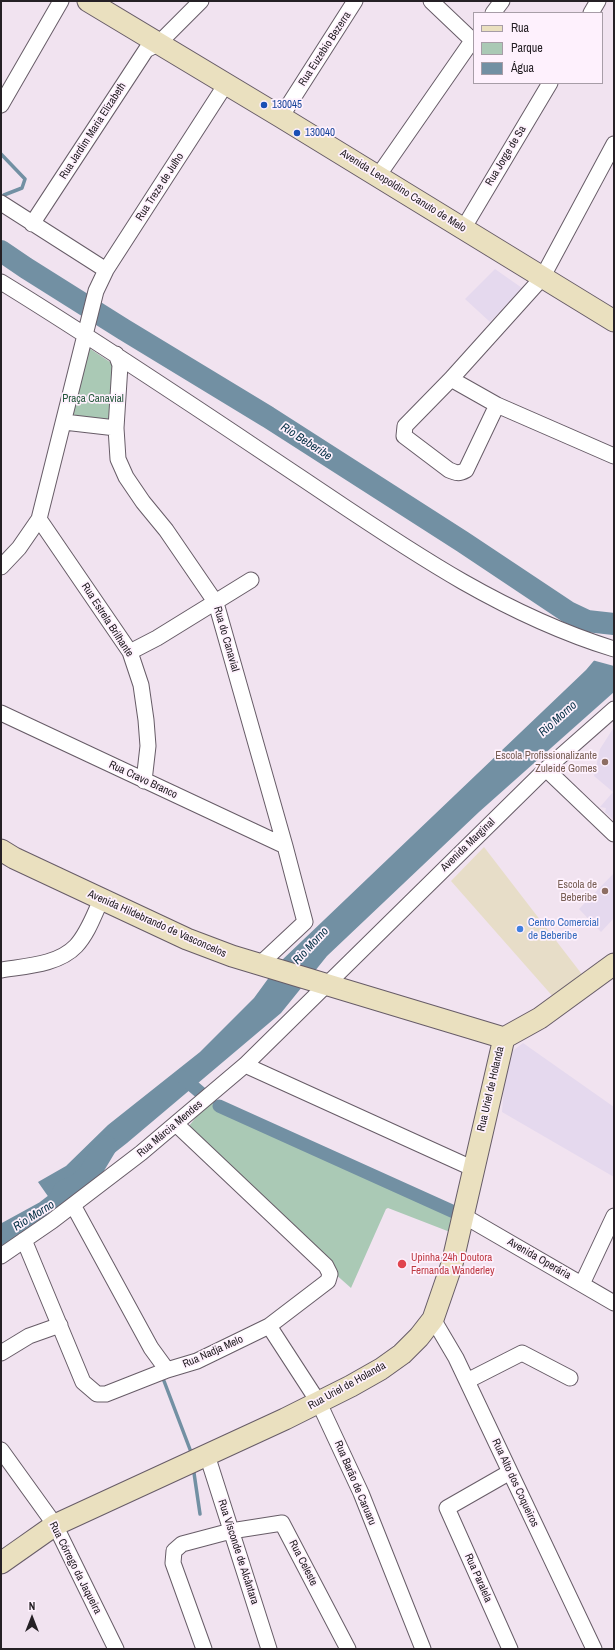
<!DOCTYPE html>
<meta charset="utf-8">
<style>
body{margin:0}
#map{position:relative;width:615px;height:1650px;overflow:hidden;background:#f1e3f0;font-family:"Archivo Narrow",sans-serif}
canvas{display:block}
.frame{position:absolute;inset:0;border:2px solid #252025;pointer-events:none}
.legend{position:absolute;left:473px;top:12px;width:130px;height:72px;box-sizing:border-box;background:#fef1fd;border:1px solid #a79da7;margin:0;padding:5px 7px;list-style:none;font-size:12px;color:#252025}
.legend li{display:flex;align-items:center;gap:8px;height:20px}
.legend b{width:20px;border:1px solid #a79da7}
.north{position:absolute;left:12px;top:1598px;width:40px;height:40px;-webkit-text-stroke:3px #fef1fd;paint-order:stroke;rotate:0deg;font-size:11px;font-weight:700;line-height:16px;text-align:center;color:#252025}
.north::after{content:'';display:block;margin:auto;width:14px;height:18px;background:#252025;clip-path:polygon(50% 0,100% 100%,50% 72%,0 100%)}
</style>
<div id="map">
<canvas width="615" height="1650"></canvas>
<div class="frame"></div>
<ul class="legend">
<li><b style="height:5px;background:#eae0bf"></b>Rua</li>
<li><b style="height:11px;background:#aac9b5"></b>Parque</li>
<li><b style="height:11px;background:#7290a3"></b>Água</li>
</ul>
<div class="north">N</div>
</div>
<script>
const ctx = document.querySelector('canvas').getContext('2d');
ctx.lineJoin = 'round';
function paint(path, color) {
  ctx.fillStyle = color;
  ctx.fill(path, 'evenodd');
}
function strokePath(path, color, width, dash) {
  ctx.strokeStyle = color;
  ctx.lineWidth = width;
  ctx.lineCap = dash ? 'butt' : 'round';
  ctx.setLineDash(dash || []);
  ctx.stroke(path);
}
function write(font, color, halo, rows, align = 'center') {
  ctx.font = font + ' "Archivo Narrow",sans-serif';
  ctx.lineWidth = 3.5;
  ctx.setLineDash([]);
  ctx.textBaseline = 'middle';
  ctx.strokeStyle = halo;
  ctx.fillStyle = color;
  for (const [text, x, y, turn = 0] of rows) {
    ctx.save();
    ctx.translate(x, y);
    ctx.rotate((+turn || 0) * Math.PI / 180);
    ctx.textAlign = isNaN(turn) ? turn : align;
    if (halo) ctx.strokeText(text, 0, 0);
    ctx.fillText(text, 0, 0);
    ctx.restore();
  }
}
const commercial = new Path2D(`
 M484,847L584,977L555,999L451,881Z`);
const education = new Path2D(`
 M495,269L522,288L490,322L465,299Z
 M614,727V820L605,812L606,808L600,807L613,792L594,776L600,749Z
 M614,873V918L601,932L579,909Z
 M523,1043L614,1107V1177L502,1112L506,1056Z`);
const green = new Path2D(`
 M89,348L113,364L109,420L73,415Z
 M211,1098L230,1109L304,1140L454,1209L450,1232L388,1208L386,1209L351,1288L333,1272L329,1263L189,1126Z`);
const water = new Path2D(`
 M614,637V692L479,812L327,956L281,1013L127,1143L52,1202L38,1182L66,1166L108,1125L200,1052L254,998L281,961L586,670Z`);
const pier = new Path2D(`
 M614,637V666L592,660L608,641Z`);
const stream = new Path2D(`
 M1,154L25,179L22,188L4,195L1,200
 M164,1381L191,1452
 M194,1473L200,1514`);
const canal = new Path2D(`
 M181,1076L202,1094
 M219,1106L454,1212`);
const river = new Path2D(`
 M1,251L26,268L123,329L268,417L463,542L568,612L587,621L614,624
 M1,1236L45,1212L58,1202L64,1191L76,1186L88,1176L106,1146`);
const street = new Path2D(`
 M431,1L472,40
 M493,13L502,1
 M591,13L598,1
 M1,105L61,1
 M281,117L355,1
 M378,176L474,38
 M1,203L106,270
 M32,224L146,50L158,44L201,1
 M463,229L550,83
 M1,282C102,344 201,411 300,477C400,544 497,613 614,649
 M116,354L120,365L116,428L118,459L126,477L143,502L166,530L216,603L285,846L305,922L259,965
 M451,379L497,405L614,456
 M497,405L466,470C459,474 456,473 449,470L404,436L405,426L451,379L542,278L614,144
 M64,422L116,428
 M39,519L130,652L141,685L146,720L148,746L144,781
 M1,567L19,548L39,519L96,291L106,270L226,84
 M130,652L157,638L251,580
 M1,713L285,846
 M546,769L614,834
 M1,970C25,966 58,965 76,946C88,933 94,915 101,900
 M245,1065L474,1169
 M73,1205L151,1348L167,1370
 M464,1216L614,1303
 M24,1240L83,1382L97,1394H106L167,1370L197,1361L269,1326L328,1281L330,1274L326,1266L176,1124
 M1,1256L52,1221L141,1153L245,1065L546,769L614,709
 M582,1284L614,1216
 M433,1319L456,1358L594,1649
 M269,1326L319,1403L361,1493L423,1649
 M1,1353L29,1336L60,1325
 M467,1381L522,1353L570,1378
 M1,1450L55,1525L116,1649
 M207,1455L269,1649
 M510,1472L447,1508L510,1649
 M204,1649L173,1563L174,1551L182,1544L231,1531L282,1523L348,1649`);
const secondary = new Path2D(`
 M88,1L281,117L614,321
 M1,850L14,858L187,939L232,956L504,1038
 M1,1563L55,1525L285,1419L351,1386L381,1369L402,1354L419,1337L433,1319L452,1264L504,1038L540,1018L614,964`);
const markers = [
 [264,105,4,"#1a4fb4"],
 [297,133,4,"#1a4fb4"],
 [605,762,4,"#8d6e63"],
 [605,891,4,"#8d6e63"],
 [520,929,4,"#3f7fe0"],
 [402,1264,5,"#e0444e"]
];
const streetNames = [
 ["Rua Euzebio Bezerra",325,49,-57],
 ["Rua Jardim Maria Elizabeth",93,131,-57],
 ["Rua Jorge de Sa",506,156,-59],
 ["Rua Treze de Julho",160,187,-57],
 ["Avenida Leopoldino Canuto de Melo",403,191,32],
 ["Rua Estrela Brilhante",107,620,57],
 ["Rua do Canavial",226,639,74],
 ["Rua Cravo Branco",143,780,25],
 ["Avenida Marginal",468,845,-44],
 ["Avenida Hildebrando de Vasconcelos",157,924,24],
 ["Rua Uriel de Holanda",491,1089,-77],
 ["Rua Márcia Mendes",170,1129,-40],
 ["Avenida Operária",539,1259,30],
 ["Rua Nadja Melo",213,1352,-24],
 ["Rua Uriel de Holanda",347,1386,-29],
 ["Rua Barão de Caruaru",355,1483,67],
 ["Rua Alto dos Coqueiros",515,1483,65],
 ["Rua Visconde de Alcântara",238,1552,72],
 ["Rua Celeste",303,1563,63],
 ["Rua Córrego da Jaqueira",75,1568,63],
 ["Rua Paralela",478,1578,66]
];
const transitNames = [
 ["130045",272,105],
 ["130040",305,133]
];
const parkNames = [
 ["Praça Canavial",93,399]
];
const educationNames = [
 ["Escola Profissionalizante",597,756],
 ["Zuleide Gomes",597,769],
 ["Escola de",597,885],
 ["Beberibe",597,898]
];
const shopNames = [
 ["Centro Comercial",528,923],
 ["de Beberibe",528,936]
];
const healthNames = [
 ["Upinha 24h Doutora",411,1258],
 ["Fernanda Wanderley",411,1271]
];
const waterNames = [
 ["Rio Beberibe",306,442,33],
 ["Rio Morno",558,719,-42],
 ["Rio Morno",311,946,-47],
 ["Rio Morno",34,1216,-32]
];
paint(commercial, '#e7ddc8');
paint(education, '#e5d9ee');
paint(green, '#aac9b5');
paint(water, '#7290a3');
paint(pier, '#f1e3f0');
strokePath(stream, '#7290a3', 3.5);
strokePath(canal, '#7290a3', 13);
strokePath(river, '#7290a3', 22);
strokePath(street, '#675c67', 17);
strokePath(secondary, '#675c67', 23);
strokePath(street, '#fff', 15);
strokePath(secondary, '#eae0bf', 21);
for (const [x, y, r, color] of markers) {
  const dot = new Path2D();
  dot.arc(x, y, r, 0, 2 * Math.PI);
  ctx.fillStyle = color;
  ctx.fill(dot);
  strokePath(dot, '#fef1fd', 1.5);
}
write('11px', '#252025', '#fef1fd', streetNames);
write('11px', '#164399', '#fef1fd', transitNames, 'left');
write('11px', '#25593c', '#fef1fd', parkNames);
write('11px', '#785e54', '#fef1fd', educationNames, 'right');
write('11px', '#366cbe', '#fef1fd', shopNames, 'left');
write('11px', '#be3a42', '#fef1fd', healthNames, 'left');
write('italic 12px', '#022e43', '#fef1fd', waterNames);
</script>
